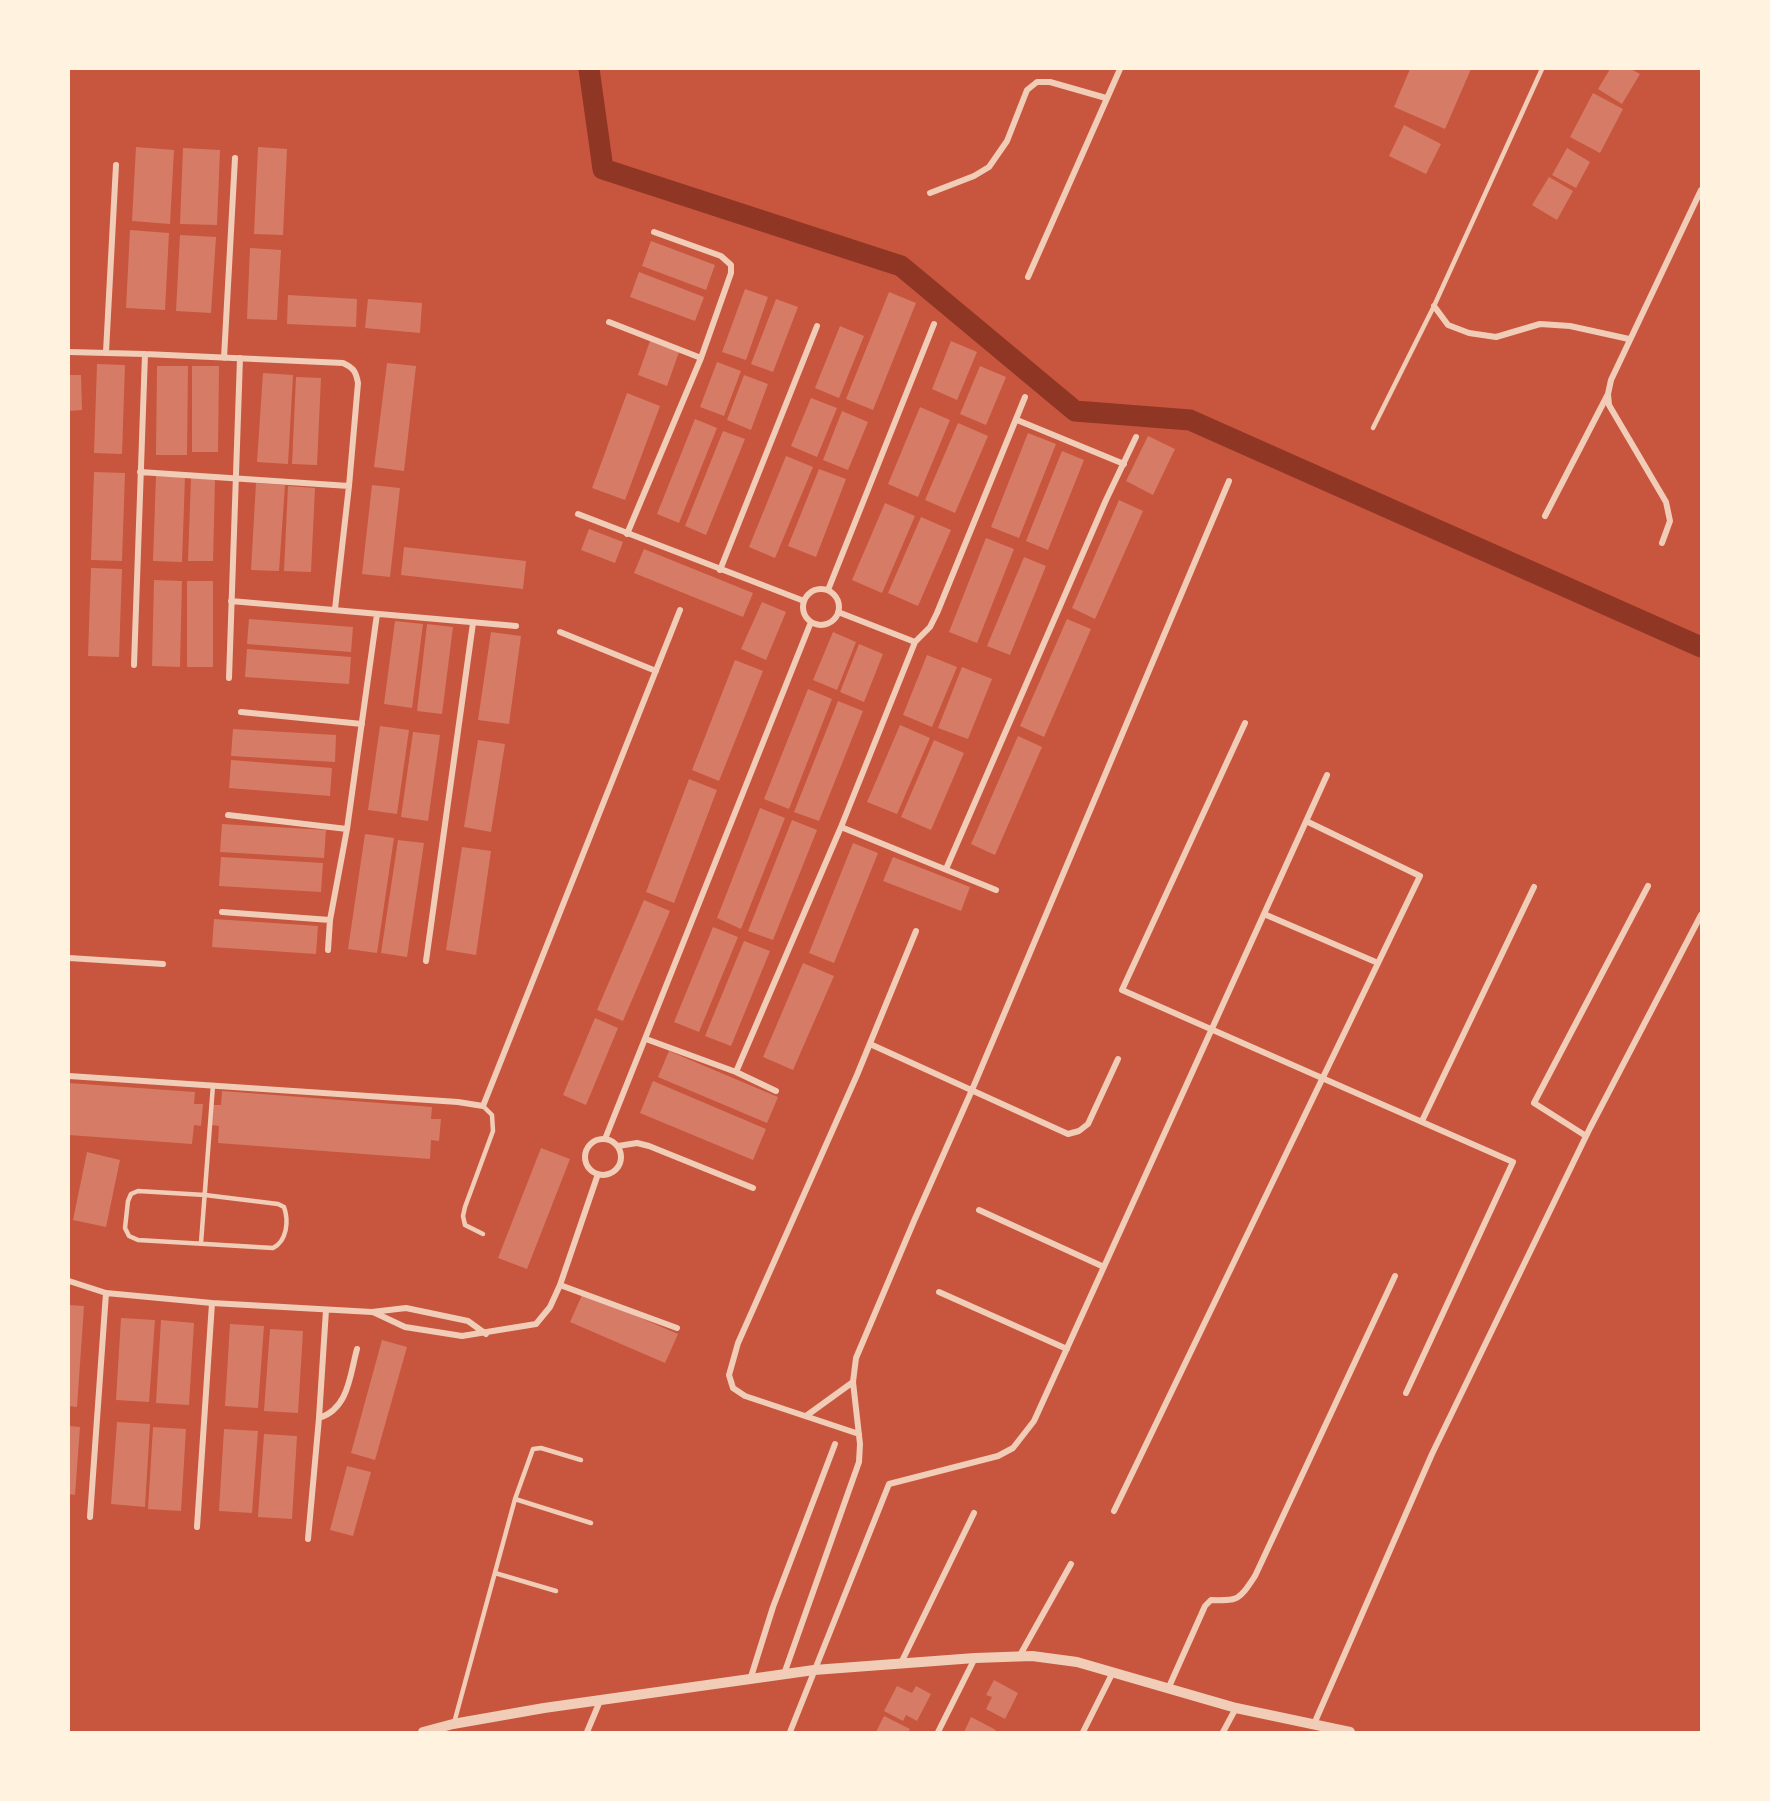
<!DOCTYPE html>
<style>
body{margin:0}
#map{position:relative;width:1770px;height:1801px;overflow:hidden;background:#c8553d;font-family:Literata,serif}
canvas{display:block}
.frame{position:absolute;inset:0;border:70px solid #fff3e0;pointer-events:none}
</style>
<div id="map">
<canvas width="1770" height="1801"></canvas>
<div class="frame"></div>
</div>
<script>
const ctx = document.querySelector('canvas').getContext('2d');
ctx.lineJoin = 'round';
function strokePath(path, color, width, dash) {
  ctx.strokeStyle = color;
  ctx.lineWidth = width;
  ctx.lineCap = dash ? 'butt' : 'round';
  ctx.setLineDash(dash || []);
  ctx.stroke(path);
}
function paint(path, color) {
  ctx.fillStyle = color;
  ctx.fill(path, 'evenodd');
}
const canal = new Path2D(`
 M589,69L603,169L901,266L1075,411L1190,420L1701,647`);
const building = new Path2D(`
 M1410,69H1471L1445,129L1394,107Z
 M1610,69H1631L1640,74L1622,104L1598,89Z
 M1593,93L1623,109L1600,153L1570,137Z
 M1404,125L1441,144L1426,174L1389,156Z
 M136,147L174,150L170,224L132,221Z
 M258,147L287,149L283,235L254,234Z
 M183,148L220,150L217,225L180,224Z
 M1567,148L1590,162L1576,188L1552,175Z
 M1549,177L1573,191L1557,220L1532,205Z
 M130,230L169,233L165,310L126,308Z
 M180,235L216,237L211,313L176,311Z
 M651,241L715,265L706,290L642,266Z
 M250,248L281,250L277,320L247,319Z
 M639,272L704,297L695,321L630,297Z
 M745,289L768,297L746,360L722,352Z
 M889,292L916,303L873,410L846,399Z
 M288,295L357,299L356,327L287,324Z
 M368,299L422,303L420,333L365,328Z
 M776,299L798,307L773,372L751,364Z
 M840,326L864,336L839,398L815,388Z
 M650,341L679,352L667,386L638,375Z
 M951,341L977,352L957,400L932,389Z
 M717,362L741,371L724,416L700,407Z
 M387,363L416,366L404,471L374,467Z
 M97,364L125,365L122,454L94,453Z
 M157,366H188L187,455H156Z
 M192,366H219L218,452H192Z
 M980,366L1006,377L986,425L960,414Z
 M263,373L293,375L288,464L257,462Z
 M69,375H81L82,410L69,411Z
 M744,375L768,384L751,430L727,420Z
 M296,377L321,378L317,465L292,464Z
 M627,393L660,406L625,500L592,488Z
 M811,398L837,408L817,457L791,446Z
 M920,407L950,420L918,497L888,484Z
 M842,411L868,422L848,470L823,460Z
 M695,419L717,428L679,523L657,514Z
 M958,423L988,436L955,513L925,500Z
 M723,431L745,439L706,535L685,526Z
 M1028,433L1056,444L1019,538L991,527Z
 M1148,436L1175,449L1153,495L1126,481Z
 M1062,451L1084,460L1048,550L1026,541Z
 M786,456L813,467L775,558L749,547Z
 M819,469L846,479L816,557L788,546Z
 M94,472L125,473L122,561L91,560Z
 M156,476L185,477L182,562L153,561Z
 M191,478L215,479L213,561H188Z
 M256,483L285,485L279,571L251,570Z
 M372,485L400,488L390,577L362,574Z
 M288,486L315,488L311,572L284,571Z
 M1119,500L1143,511L1095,619L1072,608Z
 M885,503L915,516L882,593L852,580Z
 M921,517L951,530L918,606L888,593Z
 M589,529L623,542L615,563L581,550Z
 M986,538L1014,549L977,643L949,632Z
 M404,547L526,561L523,589L401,575Z
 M644,549L753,593L743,617L634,573Z
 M1024,557L1046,566L1010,655L987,646Z
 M91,568L122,569L119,657L88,656Z
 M154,580L182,581L180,667L152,666Z
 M187,581H213V667H187Z
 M762,602L786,612L766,660L741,649Z
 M249,619L353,627L351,652L247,644Z
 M1067,619L1091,629L1044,737L1020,726Z
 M395,621L423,624L412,708L384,704Z
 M427,624L453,627L442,714L417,711Z
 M491,632L521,636L509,724L478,720Z
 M833,632L856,642L837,690L813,680Z
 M859,644L883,654L864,702L840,692Z
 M247,649L351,657L349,684L245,677Z
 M927,655L957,667L932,727L903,715Z
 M735,660L763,671L719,781L692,770Z
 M962,667L992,679L968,739L938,728Z
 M808,689L832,699L789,809L764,799Z
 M838,701L863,711L819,821L794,812Z
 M900,725L930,738L897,814L867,802Z
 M380,726L409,730L397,814L368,810Z
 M233,729L336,735L335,762L231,756Z
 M413,732L440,735L428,821L401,817Z
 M1018,736L1042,747L995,855L971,844Z
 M478,740L505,744L491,832L464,827Z
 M934,740L964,753L931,830L901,817Z
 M231,760L332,768L330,796L229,788Z
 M689,779L717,790L674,903L646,892Z
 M760,808L785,818L741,929L717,918Z
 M792,820L817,830L773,940L748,931Z
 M222,824L326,830L324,858L220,852Z
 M365,834L394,838L377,953L348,949Z
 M398,840L424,843L407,957L381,953Z
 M853,843L878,853L834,963L809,953Z
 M462,847L491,851L476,955L446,950Z
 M221,857L323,863L321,892L219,886Z
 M893,857L970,887L961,911L883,881Z
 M644,900L670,911L623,1021L597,1010Z
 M214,919L318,926L316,954L212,947Z
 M713,927L738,937L699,1032L674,1022Z
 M744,941L770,951L731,1046L705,1036Z
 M803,963L834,976L793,1070L763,1057Z
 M595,1018L618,1028L586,1105L563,1095Z
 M669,1051L778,1097L767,1123L658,1077Z
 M653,1081L766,1129L753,1160L640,1113Z
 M69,1083L195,1092L194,1104H203L201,1126L194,1125L192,1144L69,1135Z
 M222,1091L432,1107L431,1119H441L439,1141L431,1140L430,1159L218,1143L219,1126L212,1125L213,1105H221Z
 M541,1148L570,1159L527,1269L498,1258Z
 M87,1152L120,1160L106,1227L73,1220Z
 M583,1293L678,1334L665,1363L570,1322Z
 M69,1305L84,1306L77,1407L69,1406Z
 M121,1318L155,1320L149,1402L116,1400Z
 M161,1320L194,1323L189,1405L156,1403Z
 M230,1324L264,1326L258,1408L225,1406Z
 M270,1329L303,1331L298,1413L264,1411Z
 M382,1340L407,1347L375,1460L351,1453Z
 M117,1422L150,1424L145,1507L111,1504Z
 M69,1426L80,1427L75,1495L69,1494Z
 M153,1427L186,1429L181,1511L148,1509Z
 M224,1429L258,1431L252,1513L219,1511Z
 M264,1434L297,1436L292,1519L258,1517Z
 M347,1466L371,1472L353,1536L330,1530Z
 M994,1680L1018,1693L1005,1719L986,1709L992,1697L986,1695Z
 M897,1686L912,1693L916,1686L931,1694L917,1721L906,1715L903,1721L884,1711Z
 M884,1716L910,1729L908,1732H876Z
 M971,1717L996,1730L995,1732H964Z`);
const service = new Path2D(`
 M1373,428L1434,306L1542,69
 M483,1106L492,1115L493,1131L465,1207L463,1216L465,1225L483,1234
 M138,1191L205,1195L278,1204L284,1207C289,1221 287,1241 273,1248L138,1240L129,1236L125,1228L128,1201L131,1194Z
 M201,1243L213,1085
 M515,1499L533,1449L541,1448L581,1460
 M495,1573L556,1591
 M454,1723L515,1499L591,1523`);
const minor = new Path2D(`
 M930,193L974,176L989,167L1007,141L1027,90L1037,82H1050L1106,98
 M1028,277L1120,69
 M1434,306L1448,325L1469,333L1496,337L1540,324L1570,326L1629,339
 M609,322L701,358
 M69,352L145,354L343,363C354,368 356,372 358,383L349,486L335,609
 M106,352L116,165
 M224,358L235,158
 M1017,420L1124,464
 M140,472L349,486
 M578,514L804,601
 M1545,516L1608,394
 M627,534L701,358L731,273V265L721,256L654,232
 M1662,543L1670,521L1666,502L1609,405L1608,394L1611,380L1701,190
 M720,570L817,326
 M803 607a18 18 0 1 1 36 0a18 18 0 1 1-36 0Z
 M828,590L934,324
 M231,601L516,626
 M838,612L915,642
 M560,632L656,671
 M134,665L145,354
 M229,678L240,358
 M241,712L362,724
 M1245,723L1122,990L1513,1162L1406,1393
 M228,815L347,829
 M841,827L996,890
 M946,869L1106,500L1136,437
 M222,912L330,920
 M1264,914L1378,963
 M328,950L330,920L347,829L377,614
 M69,958L163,964
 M426,961L473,623
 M646,1039L736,1072L776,1091
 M870,1044L1068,1134L1079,1131L1088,1124L1118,1059
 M736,1072L841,827L915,642L930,627L937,613L1025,397
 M69,1076L458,1102L483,1106L680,610
 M1422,1121L1534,887
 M1586,1136L1534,1103L1648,886
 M585 1157a18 18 0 1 1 36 0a18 18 0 1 1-36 0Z
 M605,1139L811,622
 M618,1146L637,1143L649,1146L753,1188
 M979,1210L1104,1267
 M69,1281L106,1293L212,1303L372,1312L406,1308L468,1321L486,1334
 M560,1285L677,1328
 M939,1292L1067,1349
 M373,1312L405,1327L462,1336L536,1324L550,1307L560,1285L598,1174
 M806,1416L853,1382
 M319,1418C349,1409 350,1374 357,1349
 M859,1434L745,1396L733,1388L729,1375L738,1343L857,1075L916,931
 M1114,1511L1420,876L1306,821
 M90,1517L106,1293
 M197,1527L212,1303
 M308,1539L319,1418L326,1310
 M1019,1657L1071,1564
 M901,1663L974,1513
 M784,1674L859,1462L860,1444L853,1382L856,1358L914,1221L972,1090L1229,481
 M750,1680L773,1607L835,1444
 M1168,1689L1205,1606L1211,1600C1239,1601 1239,1600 1255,1576L1395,1276
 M1314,1724L1432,1454L1590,1128L1701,915
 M587,1732L600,1701
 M790,1732L889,1484L998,1456L1013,1448L1034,1421L1327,775
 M938,1732L975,1658
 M1083,1732L1113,1672
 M1223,1732L1236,1708`);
const tertiary = new Path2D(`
 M423,1732L453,1724L544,1708L814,1670L975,1658L1032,1656L1077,1662L1236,1708L1350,1732`);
strokePath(canal, '#8f3625', 21);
paint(building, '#d67c66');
strokePath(service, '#f1ccb7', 4.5);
strokePath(minor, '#f1ccb7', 6);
strokePath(tertiary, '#f1ccb7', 10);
</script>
